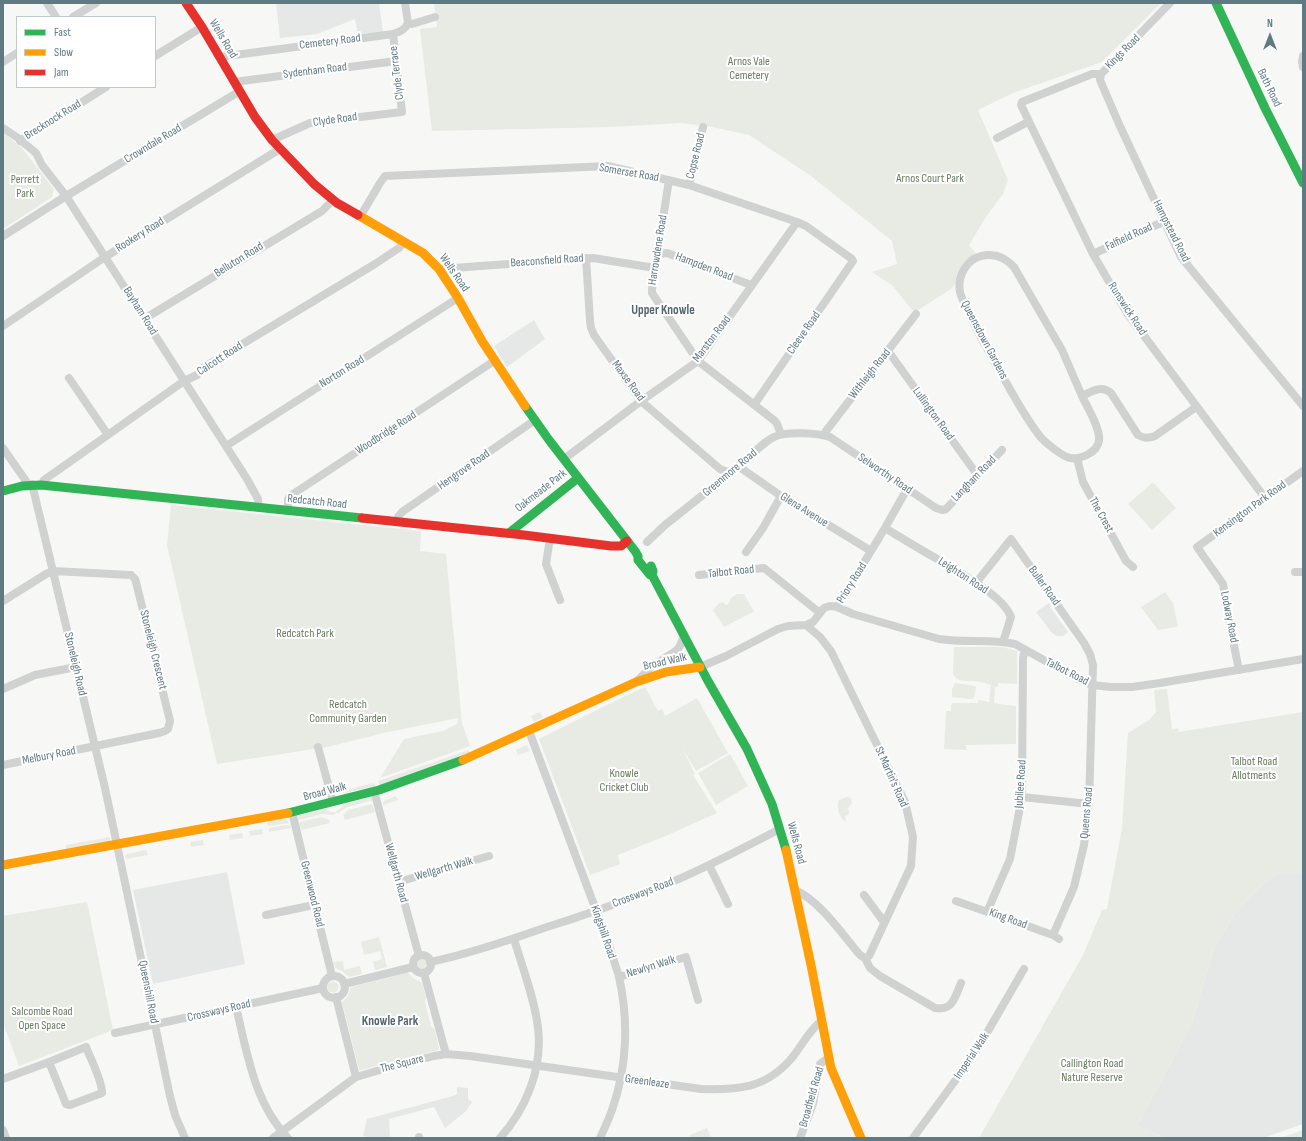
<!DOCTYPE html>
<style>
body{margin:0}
#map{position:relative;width:1306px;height:1141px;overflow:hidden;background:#f7f7f6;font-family:"Sofia Sans Condensed",sans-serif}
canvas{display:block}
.frame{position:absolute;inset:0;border:4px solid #607a83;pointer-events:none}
.legend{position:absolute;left:16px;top:16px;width:140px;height:72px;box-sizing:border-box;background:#fff;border:1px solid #bfcacd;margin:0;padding:5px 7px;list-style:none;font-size:12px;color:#607a83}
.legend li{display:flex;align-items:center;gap:8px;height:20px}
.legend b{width:20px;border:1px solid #bfcacd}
.north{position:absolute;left:1250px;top:16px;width:40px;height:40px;-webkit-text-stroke:3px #fff;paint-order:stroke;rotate:0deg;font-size:11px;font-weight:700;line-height:16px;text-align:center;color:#607a83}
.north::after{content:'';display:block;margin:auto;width:14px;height:18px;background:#607a83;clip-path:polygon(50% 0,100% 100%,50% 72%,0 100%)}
</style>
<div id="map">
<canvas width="1306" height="1141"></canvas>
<div class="frame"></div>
<ul class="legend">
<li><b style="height:5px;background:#30b455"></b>Fast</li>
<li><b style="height:5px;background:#ff9f0a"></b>Slow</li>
<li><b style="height:5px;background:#e5322d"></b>Jam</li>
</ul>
<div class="north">N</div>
</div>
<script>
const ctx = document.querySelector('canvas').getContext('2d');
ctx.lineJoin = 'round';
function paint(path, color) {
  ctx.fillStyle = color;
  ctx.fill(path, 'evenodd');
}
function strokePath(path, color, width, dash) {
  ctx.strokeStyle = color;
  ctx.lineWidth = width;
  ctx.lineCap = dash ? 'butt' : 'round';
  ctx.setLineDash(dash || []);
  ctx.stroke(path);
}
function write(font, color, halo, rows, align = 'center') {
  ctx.font = font + ' "Sofia Sans Condensed",sans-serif';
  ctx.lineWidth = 4;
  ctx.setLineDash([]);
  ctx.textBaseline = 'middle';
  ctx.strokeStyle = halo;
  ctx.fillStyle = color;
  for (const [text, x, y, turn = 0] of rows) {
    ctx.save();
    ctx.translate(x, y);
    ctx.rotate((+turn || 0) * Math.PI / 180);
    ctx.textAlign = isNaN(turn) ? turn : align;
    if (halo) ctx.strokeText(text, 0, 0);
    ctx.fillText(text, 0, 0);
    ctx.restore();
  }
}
const built = new Path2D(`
 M276,3H379L383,32L358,34L355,19L317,34L280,38Z
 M534,320L545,339L507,367L494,346Z
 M1049,603L1051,606L1050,607L1068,632L1063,636H1057L1052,633L1036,612Z
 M227,872L245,964L153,984L133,890Z
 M1278,874H1303V1124L1263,1138H1165L1137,1126L1192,1023L1213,951L1234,914L1264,883Z
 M457,1087L468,1088V1099L472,1102L465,1112L445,1128L434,1107L389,1119L390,1138H371L363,1136L367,1119L453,1096L457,1094Z`);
const green = new Path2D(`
 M434,3H1161L1102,62L1013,93L978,110L1008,180L1003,194L986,217L969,245L978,256L951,289L918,310H912L893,286L872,272L897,264L892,241L811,176L749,135L707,126L680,123L613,127L432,131L420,29L437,27Z
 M3,133L21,147L54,189L52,197L3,229Z
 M1153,482L1176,508L1152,530L1128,504Z
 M171,505L421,531L420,551L446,554L462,723L470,746L380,778L404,739L443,731L457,724L458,718L388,732L327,747L217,764L167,545Z
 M1165,592L1173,603L1178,626L1176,627L1158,630L1141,607Z
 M737,594H744L753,610L755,611L724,627L713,610L719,603L723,602L726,605L728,604L731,598Z
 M954,647H1002L1017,651V684L998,683V687H995L994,703L999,704L1016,706V744L966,745V750L944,749L946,711H951V705L953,703H978V700L989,702L991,685C988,684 985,683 981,682C972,680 958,684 953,674Z
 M676,654L684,661L662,666H659Z
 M956,683L975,686L976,687L974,698L971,699L952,697V689L954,684Z
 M645,687L658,711L662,709L665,716L697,698L728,753L696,771L681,746L695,774L693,775L717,813L668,835L618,855L620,864L590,875L539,739L621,698Z
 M1167,689L1172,729L1178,728L1179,732L1303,712V874H1278L1264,883L1234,914L1213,951L1192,1023L1137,1126L1165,1138H979L1083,955L1102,910L1107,909L1122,828L1128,733L1149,720L1156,712L1154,690Z
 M540,712L543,717L534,722L531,716Z
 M527,745L530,751L518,755L516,750Z
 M469,750L470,754L380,786L378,781Z
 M730,754L748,786L716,805L698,773Z
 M373,783L375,784V787L342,793L346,790Z
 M396,796L398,800L383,805V803L384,801Z
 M371,797L374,800L347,807L337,814L336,811L340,809L344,804Z
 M847,797L851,798L852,803L848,808L849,812L848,815L845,816L846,822C839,817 836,808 839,800Z
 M372,804L375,812L345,820L343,815L348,810Z
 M325,809L331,812H335L336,814L332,815L323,814L298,820L299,815Z
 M321,817L329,820L330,823L301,830L299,824L300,822Z
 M285,818L287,820L289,823L268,826L267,821Z
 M286,825L291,826V828L269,832V828Z
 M262,829L263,834L250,836L249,831Z
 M242,833L243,838L230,840L229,835Z
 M110,837V842L66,849V845Z
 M203,840L204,845L191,847L190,842Z
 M146,850L148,855L126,859L125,856L127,854Z
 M87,902L113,1030L19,1066L3,1023V916Z
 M379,937L387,967L375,970L373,962L382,959L380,951L364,955L361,942Z
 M416 964a6 6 0 1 1 12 0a6 6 0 1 1-12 0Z
 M343,961L344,970L360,966L362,974L349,977L342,971L335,968L333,962Z
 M406,973H408L413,978L422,983L426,997L425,1002L431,1026L435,1030L439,1049L438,1050L428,1053L361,1070H359L342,1002L348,996L351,987Z
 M327.5 987a5.5 5.5 0 1 1 11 0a5.5 5.5 0 1 1-11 0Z
 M707,1128L711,1138H691L690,1135Z
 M1303,1130V1138H1280Z`);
const street = new Path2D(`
 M47,3L56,17
 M405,3L408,23
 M1170,3L1101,74H1092L1022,102L1021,105L1093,254L1127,313L1265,498
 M73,17L96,3
 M408,23L412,24L435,17
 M155,56L202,27
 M1303,56L1302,62L1303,67
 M220,57L393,34C399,32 405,30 408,23
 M3,62L17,53
 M1101,74L1100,80L1119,124L1181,257L1303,406
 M234,82L396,61
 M3,128L18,138L36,153L42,165L66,196L247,479L258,499L259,508
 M997,138L1028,122
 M272,140L310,123L402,112L393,34
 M20,141L106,87
 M669,180L652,289V293L698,361L775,421L777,424L781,434
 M689,185L703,127
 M360,217L380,183L385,176L608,166L689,185L797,222L806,226L852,259L853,261L754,405
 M3,236L63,198L240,91
 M657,254L667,253L751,285
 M1093,254L1165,221
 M586,258L590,321L591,328L594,335L641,401L720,469L727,472
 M439,269L593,258L655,268
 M144,319L322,211L333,200
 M3,326L105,257L280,149
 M887,352L891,355L978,476
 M69,378L108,435
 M1082,396C1087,407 1101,429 1099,441C1097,452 1081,460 1070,458C1063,457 1043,441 1039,435C1022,413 1010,388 996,365C986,346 975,328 967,309C964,303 961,297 960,292C957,277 966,260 981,256C994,253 1005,257 1014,267L1062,350L1082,396C1093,391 1101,385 1111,393L1138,435C1144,438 1148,439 1155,436L1196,407
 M825,435L826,431L916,314
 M226,446L458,298
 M3,448L26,481L27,485
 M1077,458L1083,482L1126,561L1133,567
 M564,459L641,401L698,361L797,222
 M738,466L781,496L871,551
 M32,484L105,788L170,1096L175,1115L185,1138
 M41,485L44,480L71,461L184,381L197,375L201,369L375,264L399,248L404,242
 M288,511V499L290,496L494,361
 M397,522L398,517L402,512L535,420
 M885,528C903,539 921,550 939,560C959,573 1003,595 1011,617L1003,642
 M550,538L546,564L560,600
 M647,542L665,525L723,479L727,472C736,470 743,462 750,456C757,450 765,441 774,437C785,431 819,433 830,437L936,508L942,510L946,509L1002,450
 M746,552L763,528L781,496
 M1295,572H1303
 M699,575L764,568L820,613
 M976,583L1011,539L1084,643L1090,654L1093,665L1089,804L1084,845L1074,887L1053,935
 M3,601L46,574L53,571L131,575L135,579L136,582L170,721L168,729L165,731L159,733L3,765
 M837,607L885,528L907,489
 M700,667L726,656L778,629L788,626L806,625L813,622L824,608L830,606L837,607L853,614L939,639C964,643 990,639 1015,644L1078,679L1092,685L1111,687H1132L1160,683L1303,659
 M1239,670L1231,631L1223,584L1197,547L1303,471
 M638,680L651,667L677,650L680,646L684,635
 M3,689L35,675L76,667
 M529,731L609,945C612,956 616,966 619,977C629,1021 627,1068 612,1110C609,1119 604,1129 600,1138
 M318,747L333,802
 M374,791L419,956
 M1022,797L1089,804
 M292,812L332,976
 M709,865L728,904
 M398,882L489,856
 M795,890C820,901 842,934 860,955L865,958L869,956L911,866L913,837L905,802L831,651L820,637L806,625
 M864,895L884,922
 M956,901L1053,935L1059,939
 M987,912L1010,859L1022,797L1023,658L1025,650
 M266,915L314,905
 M413 964a9 9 0 1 1 18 0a9 9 0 1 1-18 0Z
 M865,958L870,968L880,976L935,1008C953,1011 955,997 961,983
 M430,962C469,954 507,941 544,928C586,915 627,900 667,884C706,868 743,848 780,829
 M323 987a11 11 0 1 1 22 0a11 11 0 1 1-22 0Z
 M619,977L686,957L698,1000
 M344,984L413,967
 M336,997L356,1077L380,1070L434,1056L446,1054L424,973
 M236,1007C247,1052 254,1103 288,1138
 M115,1033L323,988
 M446,1054L470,1056L701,1089C737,1090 765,1089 791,1059C802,1046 807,1033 821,1021
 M3,1079L49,1062L66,1104L70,1105L102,1093C102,1080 91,1060 86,1047L49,1062
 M3,1130L6,1138
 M419,1137V1138
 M273,1138L356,1077
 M500,1138C526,1109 543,1068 538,1028C535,1000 522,966 514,939
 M800,1138L813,1104L820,1064L828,1058
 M913,1138L974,1055L1024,969`);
const fast = new Path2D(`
 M1216,3L1265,108L1303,183
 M525,406L549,440L635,551L638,556V560L650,575H652
 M3,491L22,486L41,485L362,518
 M509,533L578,478
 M651,566L653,571L652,575L708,681L747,749L772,804L786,850
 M288,813L379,790L463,760`);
const slow = new Path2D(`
 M358,215L423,253L439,269L458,298L482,341L525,406
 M463,760L636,682L666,672L700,667
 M786,850L811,965L831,1068L861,1138
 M3,865L288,813`);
const jam = new Path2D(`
 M186,3L202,27L255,117L272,140L314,184L337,203L358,215
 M362,518L524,535L611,546H621L627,541`);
const streetNames = [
 ["Wells Road",223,39,59],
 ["Cemetery Road",330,42,-7],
 ["Kings Road",1123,52,-45],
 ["Sydenham Road",315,71,-7],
 ["Clyde Terrace",397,73,-97],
 ["Bath Road",1269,88,64],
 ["Brecknock Road",53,120,-32],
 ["Clyde Road",335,120,-8],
 ["Crowndale Road",153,144,-31],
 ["Copse Road",696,156,-76],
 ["Somerset Road",629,173,10],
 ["Hampstead Road",1171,231,63],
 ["Rookery Road",140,235,-32],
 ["Falfield Road",1129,237,-25],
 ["Harrowdene Road",658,250,-81],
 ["Belluton Road",239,260,-32],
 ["Beaconsfield Road",547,261,-4],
 ["Hampden Road",704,267,21],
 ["Wells Road",454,273,55],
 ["Runswick Road",1127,309,57],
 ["Bayham Road",140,311,58],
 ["Cleeve Road",804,333,-55],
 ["Marston Road",712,339,-53],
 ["Queensdown Gardens",984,340,62],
 ["Calcott Road",220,359,-33],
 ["Norton Road",342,372,-32],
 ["Withleigh Road",870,374,-52],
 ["Maxse Road",628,381,54],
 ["Lullington Road",933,414,54],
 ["Woodbridge Road",386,433,-33],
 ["Hengrove Road",464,470,-35],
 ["Greenmore Road",730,473,-40],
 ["Selworthy Road",885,474,34],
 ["Langham Road",974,479,-46],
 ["Oakmeade Park",541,491,-38],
 ["Redcatch Road",317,502,6],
 ["Kensington Park Road",1250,509,-36],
 ["Glena Avenue",804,510,32],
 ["The Crest",1101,515,61],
 ["Talbot Road",731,572,-6],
 ["Leighton Road",963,576,33],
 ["Priory Road",852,583,-58],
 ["Buller Road",1044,586,54],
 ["Lodway Road",1229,617,79],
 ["Stoneleigh Crescent",153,650,76],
 ["Broad Walk",665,662,-13],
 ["Stoneleigh Road",75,664,77],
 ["Talbot Road",1067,672,27],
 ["Melbury Road",49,756,-11],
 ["St Martin's Road",891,777,66],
 ["Jubilee Road",1021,784,-86],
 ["Broad Walk",325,792,-15],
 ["Queens Road",1087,813,-85],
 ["Wells Road",796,843,75],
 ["Wellgarth Walk",444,869,-16],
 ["Wellgarth Road",396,873,75],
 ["Crossways Road",643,893,-21],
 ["Greenwood Road",312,894,76],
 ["King Road",1008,919,20],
 ["Kingshill Road",603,932,71],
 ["Newlyn Walk",651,967,-17],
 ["Queenshill Road",148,992,79],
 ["Crossways Road",219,1011,-13],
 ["Imperial Walk",972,1056,-56],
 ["The Square",402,1064,-14],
 ["Greenleaze",647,1082,8],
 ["Broadfield Road",812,1097,-74]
];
const parkNames = [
 ["Arnos Vale",749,62],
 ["Cemetery",749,76],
 ["Arnos Court Park",930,179],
 ["Perrett",25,180],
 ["Park",25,194],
 ["Redcatch Park",305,634],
 ["Redcatch",348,705],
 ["Community Garden",348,719],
 ["Talbot Road",1254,762],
 ["Allotments",1254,776],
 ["Knowle",624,774],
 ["Cricket Club",624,788],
 ["Salcombe Road",42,1012],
 ["Open Space",42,1026],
 ["Callington Road",1092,1064],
 ["Nature Reserve",1092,1078]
];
const neighbourhoodNames = [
 ["Upper Knowle",663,311],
 ["Knowle Park",390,1022]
];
paint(built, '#e5e8e7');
paint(green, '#e8ebe4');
strokePath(street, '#d0d1d1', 8);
strokePath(fast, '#30b455', 9);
strokePath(slow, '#ff9f0a', 9);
strokePath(jam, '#e5322d', 9);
write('12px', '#607a83', '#fff', streetNames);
write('12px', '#697a60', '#fff', parkNames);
write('bold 13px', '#53666e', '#fff', neighbourhoodNames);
</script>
